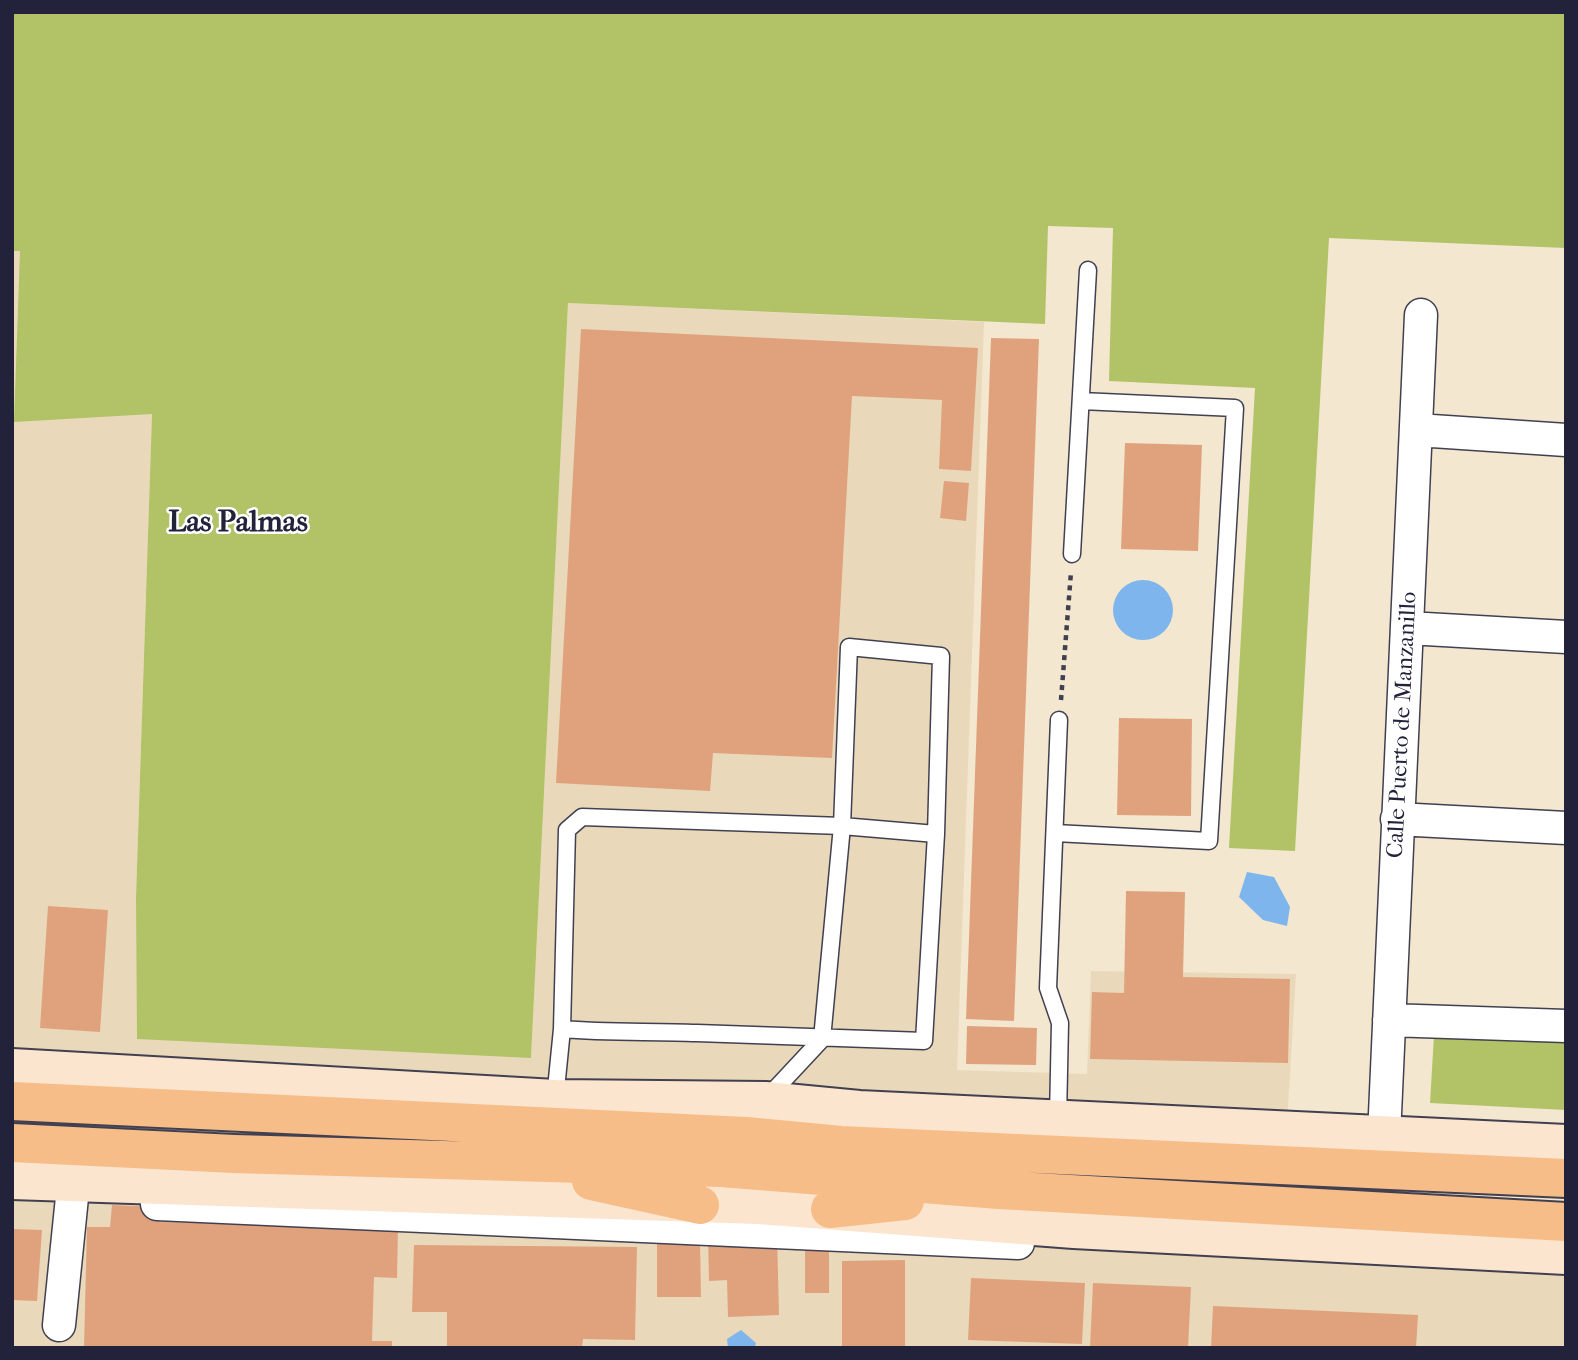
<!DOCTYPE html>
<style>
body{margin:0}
#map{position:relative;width:1578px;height:1360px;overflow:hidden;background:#f3e7cf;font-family:"IM FELL French Canon",serif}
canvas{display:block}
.frame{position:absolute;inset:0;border:14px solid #22223b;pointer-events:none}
</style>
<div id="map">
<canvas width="1578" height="1360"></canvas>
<div class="frame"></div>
</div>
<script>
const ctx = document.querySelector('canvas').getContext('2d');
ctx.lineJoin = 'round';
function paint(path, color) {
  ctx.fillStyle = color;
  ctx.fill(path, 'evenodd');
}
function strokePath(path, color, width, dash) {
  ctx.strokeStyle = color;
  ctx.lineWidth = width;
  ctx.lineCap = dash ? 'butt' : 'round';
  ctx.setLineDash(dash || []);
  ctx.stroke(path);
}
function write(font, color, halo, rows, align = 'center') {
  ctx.font = font + ' "IM FELL French Canon",serif';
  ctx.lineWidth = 5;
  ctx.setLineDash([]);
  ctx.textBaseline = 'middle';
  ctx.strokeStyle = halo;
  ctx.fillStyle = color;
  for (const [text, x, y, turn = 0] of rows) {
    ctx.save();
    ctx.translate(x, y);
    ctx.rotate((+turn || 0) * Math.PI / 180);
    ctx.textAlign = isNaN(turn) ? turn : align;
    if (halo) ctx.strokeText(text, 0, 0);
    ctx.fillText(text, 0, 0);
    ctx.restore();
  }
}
const built = new Path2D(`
 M12,251H20L152,414L136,897L531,1057L568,303L984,322L957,1070L1087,1074L1091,971L1296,974L1281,1224L1566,1240V1348H12Z`);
const green = new Path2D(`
 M12,12H1566V248L1329,238L1295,851L1229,848L1255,388L1109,381L1113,228L1048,226L1045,324L568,303L531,1058L137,1039L136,897L152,414L14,422L20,251H12Z
 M1434,1035L1566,1042V1110L1430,1103Z`);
const water = new Path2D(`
 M1113 610a30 30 0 1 1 60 0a30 30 0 1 1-60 0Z
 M1247,872L1274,877L1290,907L1287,926L1263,920L1239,897Z
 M741,1330L756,1343L755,1348H728L727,1339Z`);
const building = new Path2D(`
 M581,329L978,348L971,471L939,469L942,400L852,396L832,758L713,753L710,791L556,783Z
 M991,338L1039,339L1014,1021L966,1019Z
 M1125,443L1202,445L1198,551L1121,549Z
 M944,481L969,483L966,521L940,518Z
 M1119,718L1192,719L1191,816L1117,815Z
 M1126,891L1185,892L1183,977L1290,979L1288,1063L1090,1059L1092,992L1124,993Z
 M48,906L108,910L100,1032L40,1028Z
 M967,1026L1037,1028L1036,1065L966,1064Z
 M112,1205L160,1207V1222L398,1227L397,1278L374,1277L372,1341H392V1348H84L87,1227H110Z
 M12,1229L42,1230L37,1301L12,1300Z
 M777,1233L779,1315L728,1317L727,1280L709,1281L708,1235Z
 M700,1242L701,1297H657V1243Z
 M414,1245L637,1247L635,1340L583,1339L582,1348H447V1312H412Z
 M805,1248H829V1293H805Z
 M905,1260V1348H842V1261Z
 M971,1278L1085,1283L1082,1344L968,1340Z
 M1093,1283L1191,1287L1188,1348H1090Z
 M1213,1306L1418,1315L1416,1348H1211Z`);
const path = new Path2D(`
 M1061,700L1071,572`);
const lane = new Path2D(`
 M1072,554L1088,270
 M1055,833L1209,841L1235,408L1081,401
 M555,1099L562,1029
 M766,1099L822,1039L842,826L849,647L941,656L936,834L842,826L582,817L567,830L562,1029C608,1033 652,1031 697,1033C773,1035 848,1039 924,1041L936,834
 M1058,1118L1060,1023L1048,988L1059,720`);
const street = new Path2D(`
 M1417,430L1566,440
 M1408,628L1566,637
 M1397,819L1566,828
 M1389,1020L1566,1026
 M1384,1136L1421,315
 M157,1204L1018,1243
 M59,1325L76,1158`);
const secondary = new Path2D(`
 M12,1068L555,1099L765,1101L859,1110L1566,1144
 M12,1180L759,1205L1074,1229L1566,1255`);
const primary = new Path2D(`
 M12,1101L746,1136L841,1145L1566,1178
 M12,1143L234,1154L721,1168L999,1190L1566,1222
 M591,1181L700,1205
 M830,1209L905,1201`);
const streetNames = [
 ["Calle Puerto de Manzanillo",1403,725,-87]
];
const districtNames = [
 ["Las Palmas",238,524]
];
paint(built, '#e9d9ba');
paint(green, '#b1c366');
paint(water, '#7eb5ed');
paint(building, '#e0a27d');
strokePath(lane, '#414051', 19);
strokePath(street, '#414051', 35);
strokePath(secondary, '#414051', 42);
strokePath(primary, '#414051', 42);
strokePath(path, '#414051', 4.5, [5, 5]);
strokePath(lane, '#fff', 16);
strokePath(street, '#fff', 32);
strokePath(secondary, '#fce5cf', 38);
strokePath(primary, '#f7bd88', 38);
write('23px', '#22223b', '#fff', streetNames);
write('bold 30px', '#22223b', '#fff', districtNames);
</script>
